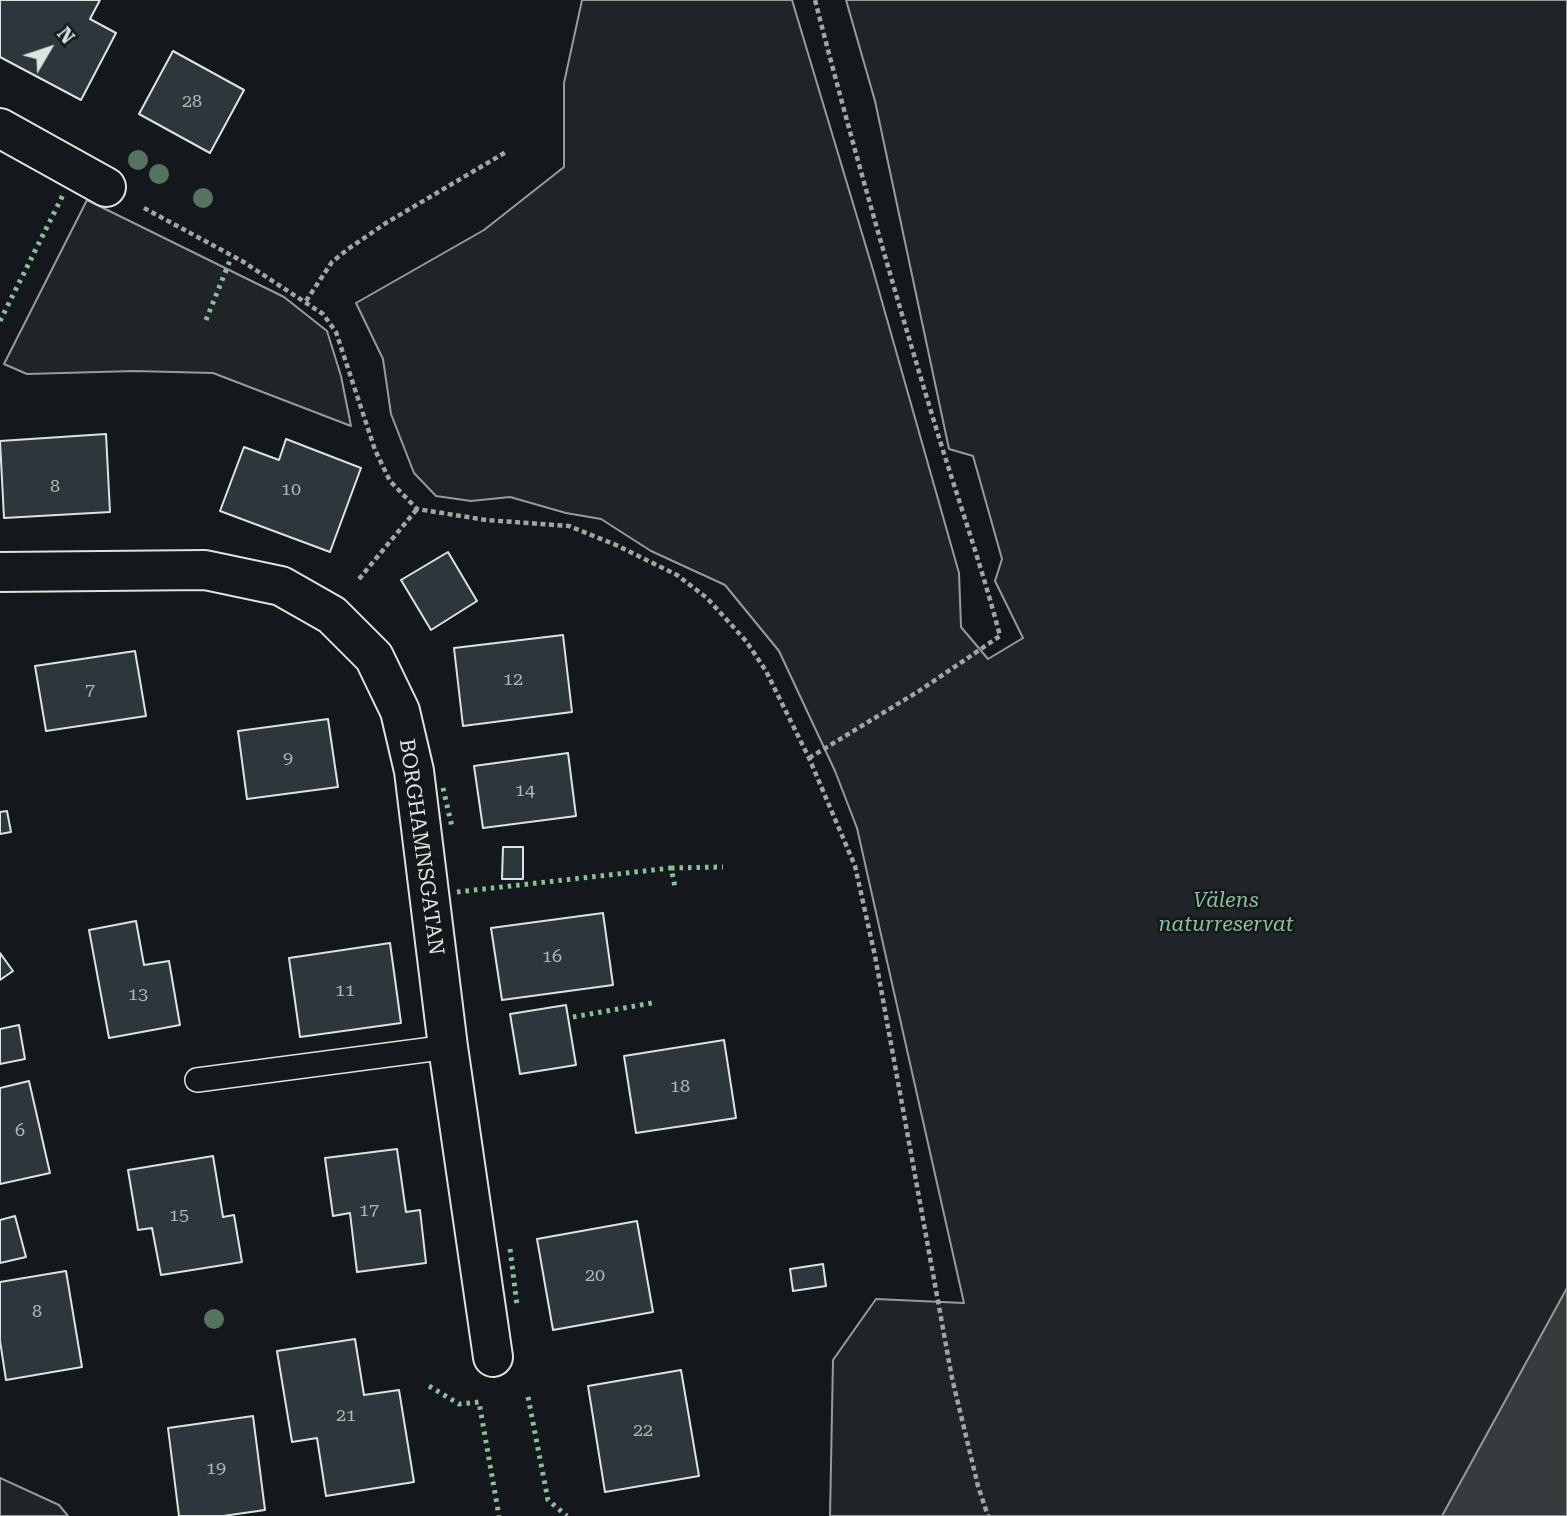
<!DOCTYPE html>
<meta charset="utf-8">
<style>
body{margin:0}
#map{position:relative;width:1567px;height:1516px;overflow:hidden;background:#14181c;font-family:"Roboto Serif",serif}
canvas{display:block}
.north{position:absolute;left:14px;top:14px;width:70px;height:70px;-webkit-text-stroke:5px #14181c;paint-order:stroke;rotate:51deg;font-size:19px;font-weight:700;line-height:28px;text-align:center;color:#d8e6dc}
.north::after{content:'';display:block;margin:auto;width:24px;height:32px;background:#d8e6dc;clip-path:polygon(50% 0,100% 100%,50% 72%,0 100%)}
</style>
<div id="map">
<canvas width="1567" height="1516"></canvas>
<div class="north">N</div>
</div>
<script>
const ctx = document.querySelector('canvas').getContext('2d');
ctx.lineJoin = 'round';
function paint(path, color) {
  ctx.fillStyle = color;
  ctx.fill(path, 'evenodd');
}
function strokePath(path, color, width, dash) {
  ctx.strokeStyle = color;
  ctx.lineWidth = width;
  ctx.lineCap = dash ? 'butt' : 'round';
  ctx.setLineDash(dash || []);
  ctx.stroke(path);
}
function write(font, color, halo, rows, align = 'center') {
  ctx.font = font + ' "Roboto Serif",serif';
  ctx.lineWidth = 5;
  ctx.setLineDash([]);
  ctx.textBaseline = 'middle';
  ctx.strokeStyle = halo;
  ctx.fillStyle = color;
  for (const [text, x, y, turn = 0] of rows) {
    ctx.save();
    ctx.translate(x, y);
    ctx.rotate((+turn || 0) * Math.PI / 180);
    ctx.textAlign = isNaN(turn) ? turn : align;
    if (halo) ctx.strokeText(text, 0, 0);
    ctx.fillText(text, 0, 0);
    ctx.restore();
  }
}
const green = new Path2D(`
 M582,0H792L873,270L959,573L961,627L988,659L1023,638L995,581L1002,559L973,456L949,449L875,101L846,0H1567V1516H830L833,1360L876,1299L964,1303L857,828L835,771L779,651L725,585L651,551L601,519L566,513L510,497L471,501L436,496L414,473L391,414L383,359L356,303L484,230L564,167V83Z
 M87,200L284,297L327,331L341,376L351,426L213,373L134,371L27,374L4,364Z
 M0,1478L59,1505L68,1516H0Z`);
const water = new Path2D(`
 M1567,1288V1516H1442Z`);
const building = new Path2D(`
 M0,0H100L90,19L116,33L81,100L0,57Z
 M173,51L244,90L210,153L139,114Z
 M106,434L110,512L4,518L0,441Z
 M286,439L361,468L330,552L220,511L244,447L279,460Z
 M448,552L477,601L431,630L401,580Z
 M563,635L572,712L463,726L454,648Z
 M135,651L146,716L46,731L35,666Z
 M328,719L338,787L247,799L238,731Z
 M568,753L576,816L483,828L474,766Z
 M7,811L11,832L0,834V812Z
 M503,847H523V879H502Z
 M603,913L613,985L502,1000L491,928Z
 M136,921L144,965L169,961L180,1025L109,1038L89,930Z
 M390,943L401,1023L300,1037L289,958Z
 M0,953L13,971L0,980Z
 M566,1005L576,1065L520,1074L510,1014Z
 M19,1025L25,1059L0,1064V1029Z
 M724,1040L736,1118L636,1133L624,1056Z
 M29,1081L50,1173L0,1184V1088Z
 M397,1149L406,1212L420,1210L426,1263L357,1272L350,1213L333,1216L325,1158Z
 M213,1156L223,1217L234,1215L242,1262L161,1275L152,1228L138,1230L128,1170Z
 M15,1216L26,1257L0,1263V1220Z
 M637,1221L653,1312L553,1330L537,1239Z
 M823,1264L826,1286L793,1291L790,1269Z
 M66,1271L82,1367L6,1380L0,1341V1282Z
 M355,1339L364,1395L399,1390L414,1482L326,1496L317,1438L292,1442L277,1351Z
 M681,1370L699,1476L605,1492L588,1386Z
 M253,1416L265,1510L223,1516H179L168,1428Z`);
const path = new Path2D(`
 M144,208L242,261L323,314L336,332L375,450L390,481L417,509L486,520L569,526L616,545L677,575L707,598L746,641L766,671L809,758L855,866L875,956L952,1378L978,1486L988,1516
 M306,301L332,262L348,249L386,223L506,152
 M359,579L417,509
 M809,758L919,691L1000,636C981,563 955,491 933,418C891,280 851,140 815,0`);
const lane = new Path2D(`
 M197,1080L448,1047`);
const street = new Path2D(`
 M0,128L106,187
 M0,572L205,570L281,586L332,615L374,657L400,711L414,771L448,1047L493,1357`);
const hedge = new Path2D(`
 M206,320L231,258
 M0,321L64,193
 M443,788L452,827
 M671,868L723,867
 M457,892L671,868L675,887
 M573,1017L652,1003
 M510,1249L517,1305
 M429,1386L459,1404L479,1402L499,1516
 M528,1397L548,1500L567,1516`);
const trees = [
 [138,160],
 [159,174],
 [203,198],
 [214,1319]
];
const numberNames = [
 ["28",192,102],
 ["8",55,487],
 ["10",291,490],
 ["12",513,680],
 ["7",90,691],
 ["9",288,759],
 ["14",525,791],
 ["16",552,957],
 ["11",345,991],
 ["13",138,995],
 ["18",680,1087],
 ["6",20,1131],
 ["17",369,1211],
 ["15",179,1216],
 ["20",595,1276],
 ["8",37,1312],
 ["21",346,1416],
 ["22",643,1431],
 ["19",216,1469]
];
const streetNames = [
 ["BORGHAMNSGATAN",421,847,82]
];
const parkNames = [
 ["Välens",1226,901],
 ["naturreservat",1226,925]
];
paint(green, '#202428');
strokePath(green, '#939e99', 2);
paint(water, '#363b3e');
strokePath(water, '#939e99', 2);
paint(building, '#2c363c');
strokePath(building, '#d8e6dc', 2);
strokePath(lane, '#d8e6dc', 26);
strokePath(street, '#d8e6dc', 42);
strokePath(path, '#9da8a2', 4.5, [5, 3.5]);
strokePath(lane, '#14181c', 23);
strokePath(street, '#14181c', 38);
strokePath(hedge, '#8ac095', 5, [3.5, 5]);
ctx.fillStyle = '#55745f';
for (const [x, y] of trees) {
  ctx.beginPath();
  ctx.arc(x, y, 10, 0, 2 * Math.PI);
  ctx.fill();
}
write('18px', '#adbab4', null, numberNames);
write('21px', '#d8e6dc', '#14181c', streetNames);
write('italic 21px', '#8ac095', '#14181c', parkNames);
</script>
